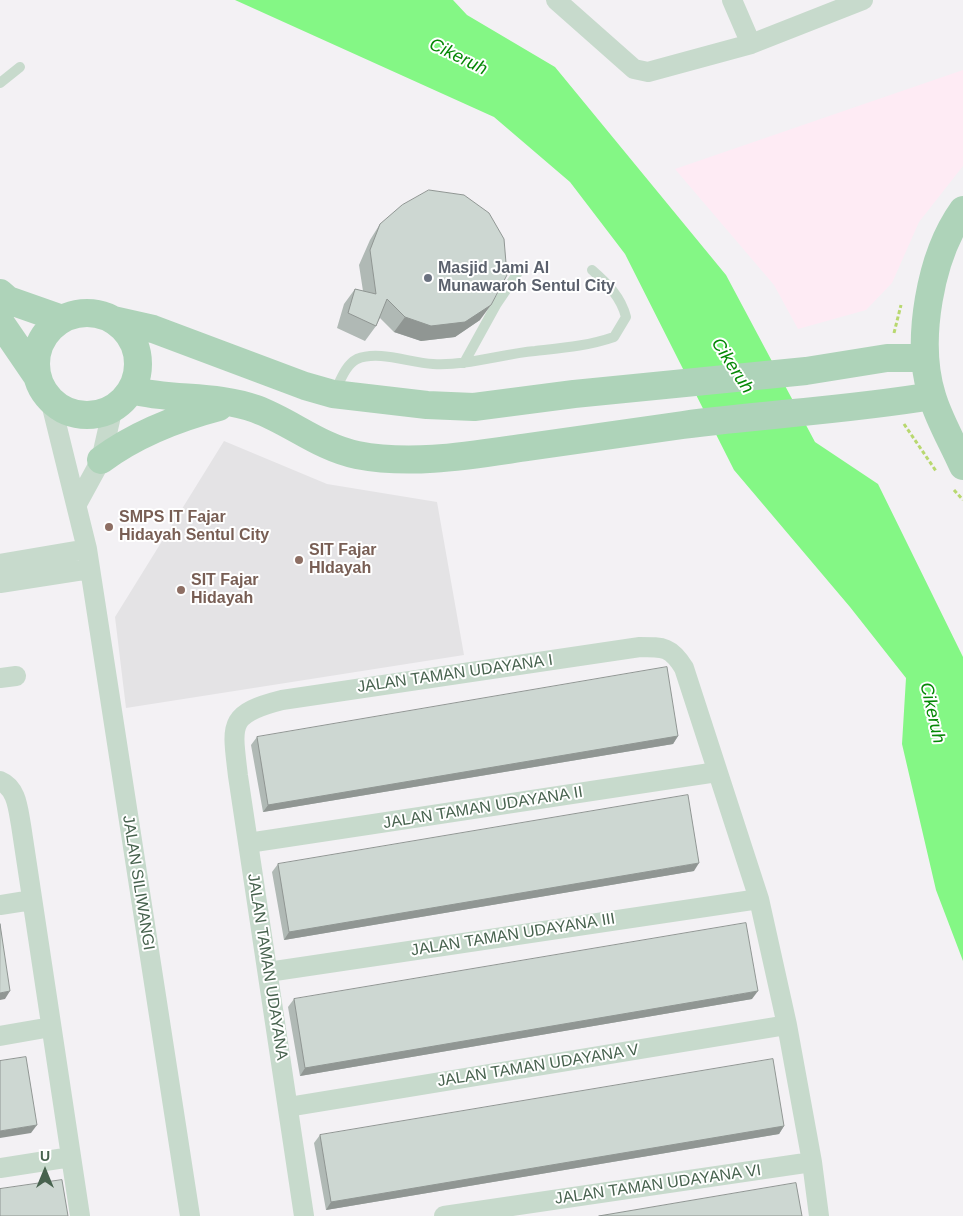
<!DOCTYPE html>
<style>
body{margin:0}
#map{position:relative;width:963px;height:1216px;overflow:hidden;background:#f3f1f4;font-family:Arial,sans-serif}
canvas{display:block}
.north{position:absolute;left:20px;top:1146px;width:50px;height:50px;-webkit-text-stroke:4px #fff;paint-order:stroke;rotate:0deg;font-size:14px;font-weight:700;line-height:20px;text-align:center;color:#47624e}
.north::after{content:'';display:block;margin:auto;width:18px;height:22px;background:#47624e;clip-path:polygon(50% 0,100% 100%,50% 72%,0 100%)}
</style>
<div id="map">
<canvas width="963" height="1216"></canvas>
<div class="north">U</div>
</div>
<script>
const ctx = document.querySelector('canvas').getContext('2d');
ctx.lineJoin = 'round';
function paint(path, color) {
  ctx.fillStyle = color;
  ctx.fill(path, 'evenodd');
}
function strokePath(path, color, width, dash) {
  ctx.strokeStyle = color;
  ctx.lineWidth = width;
  ctx.lineCap = dash ? 'butt' : 'round';
  ctx.setLineDash(dash || []);
  ctx.stroke(path);
}
function write(font, color, halo, rows, align = 'center') {
  ctx.font = font + ' Arial,sans-serif';
  ctx.lineWidth = 4;
  ctx.setLineDash([]);
  ctx.textBaseline = 'middle';
  ctx.strokeStyle = halo;
  ctx.fillStyle = color;
  for (const [text, x, y, turn = 0] of rows) {
    ctx.save();
    ctx.translate(x, y);
    ctx.rotate((+turn || 0) * Math.PI / 180);
    ctx.textAlign = isNaN(turn) ? turn : align;
    if (halo) ctx.strokeText(text, 0, 0);
    ctx.fillText(text, 0, 0);
    ctx.restore();
  }
}
const commercial = new Path2D(`
 M963,70V166L919,222L892,283L866,310L798,329L774,285L675,169Z`);
const education = new Path2D(`
 M224,441L327,484L437,502L464,655L126,708L115,617Z`);
const water = new Path2D(`
 M235,0H453L467,15L555,67L726,275L815,442L878,484L963,657V961L936,890L902,744L906,678L850,607L734,470L625,254L570,182L494,117Z`);
const path = new Path2D(`
 M894,333L901,305
 M904,424L936,471
 M954,490L963,500`);
const service = new Path2D(`
 M0,83L20,67
 M464,363L496,305L517,274
 M334,393C340,382 345,365 357,359C379,350 410,363 433,364C468,366 501,354 535,351C562,348 588,346 614,337L626,317C621,297 607,283 592,270`);
const minor = new Path2D(`
 M556,0L634,69L648,72L751,44L863,0
 M732,0L751,44
 M50,399L87,549L190,1216
 M77,504L101,460L113,407
 M0,564L87,549
 M0,583L90,569
 M0,678L16,676
 M0,781C17,788 18,809 21,825L80,1216
 M248,843L717,772
 M0,905L32,900
 M268,972L759,899
 M0,1036L51,1027
 M288,1107L787,1025
 M0,1168L71,1157
 M304,1216L238,776C232,724 227,714 282,700L640,647C664,647 671,647 684,668L759,899L787,1025L812,1162L819,1216
 M444,1216L812,1162`);
const primary = new Path2D(`
 M963,210C930,256 915,341 932,396C939,420 953,443 963,466
 M0,293L8,300L62,319
 M36 364a51 51 0 1 1 102 0a51 51 0 1 1-102 0Z
 M113,320L153,329L305,386L333,394L427,405L474,407L574,394L806,371L887,358H925
 M0,322L37,376
 M131,390C172,401 215,394 256,409C291,422 319,447 357,455C413,466 472,455 528,447C580,440 631,432 683,425C766,414 849,410 932,396
 M101,460C136,434 177,418 219,407`);
const wall = new Path2D(`
 M380,224L480,320L455,337L421,341L394,332L380,318L376,326L365,341L337,328L344,304L355,289L363,291L359,265L370,240Z
 M678,736L673,744L263,812L251,745L257,737Z
 M278,864L694,871L284,940L272,872Z
 M294,999H752L300,1076L288,1007Z
 M784,1126L779,1134L326,1210L314,1143L320,1135Z`);
const shadedWall = new Path2D(`
 M491,305L480,320L455,337L421,341L394,332L405,317Z
 M678,736L673,744L263,812L268,805Z
 M699,863L694,871L284,940L289,932Z
 M10,991L5,999L0,1000V993Z
 M758,991L752,999L300,1076L305,1068Z
 M37,1125L31,1133L0,1138V1131Z
 M784,1126L779,1134L326,1210L331,1202Z`);
const building = new Path2D(`
 M429,190L464,195L489,213L504,239L507,275L491,305L465,322L431,326L405,317L387,299L376,326L348,313L355,289L376,294L370,250L380,224L402,205Z
 M667,667L678,736L268,805L257,737Z
 M688,795L699,863L289,932L278,864Z
 M746,923L758,991L305,1068L294,999Z
 M0,924L10,991L0,993Z
 M26,1057L37,1125L0,1131V1061Z
 M773,1059L784,1126L331,1202L320,1135Z
 M62,1180L68,1216H0V1189Z
 M796,1183L802,1216H599Z`);
const markers = [
 [428,278,5,"#6b7280"],
 [109,527,5,"#8d6e63"],
 [299,560,5,"#8d6e63"],
 [181,590,5,"#8d6e63"]
];
const worshipNames = [
 ["Masjid Jami Al",438,269],
 ["Munawaroh Sentul City",438,287]
];
const educationNames = [
 ["SMPS IT Fajar",119,518],
 ["Hidayah Sentul City",119,536],
 ["SIT Fajar",309,551],
 ["HIdayah",309,569],
 ["SIT Fajar",191,581],
 ["Hidayah",191,599]
];
const streetNames = [
 ["JALAN TAMAN UDAYANA I",455,674,-8],
 ["JALAN TAMAN UDAYANA II",483,808,-9],
 ["JALAN SILIWANGI",138,883,81],
 ["JALAN TAMAN UDAYANA III",513,935,-9],
 ["JALAN TAMAN UDAYANA",267,967,81],
 ["JALAN TAMAN UDAYANA V",538,1066,-9],
 ["JALAN TAMAN UDAYANA VI",658,1185,-8]
];
const waterNames = [
 ["Cikeruh",458,57,26],
 ["Cikeruh",732,366,57],
 ["Cikeruh",932,713,77]
];
paint(commercial, '#feebf4');
paint(education, '#e4e3e5');
paint(water, '#84f785');
strokePath(path, '#b8d86f', 3, [4, 2.5]);
strokePath(service, '#c7dacc', 10);
strokePath(minor, '#c7dacc', 20);
strokePath(primary, '#aed3b9', 28);
paint(wall, '#b0b9b5');
paint(shadedWall, '#909693');
paint(building, '#cdd7d2');
strokePath(building, '#909693', 1);
for (const [x, y, r, color] of markers) {
  const dot = new Path2D();
  dot.arc(x, y, r, 0, 2 * Math.PI);
  ctx.fillStyle = color;
  ctx.fill(dot);
  strokePath(dot, '#fff', 2);
}
write('bold 16px', '#5b616d', '#fff', worshipNames, 'left');
write('bold 16px', '#785e54', '#fff', educationNames, 'left');
write('16px', '#47624e', '#fff', streetNames);
write('italic 18px', '#058806', '#fff', waterNames);
</script>
